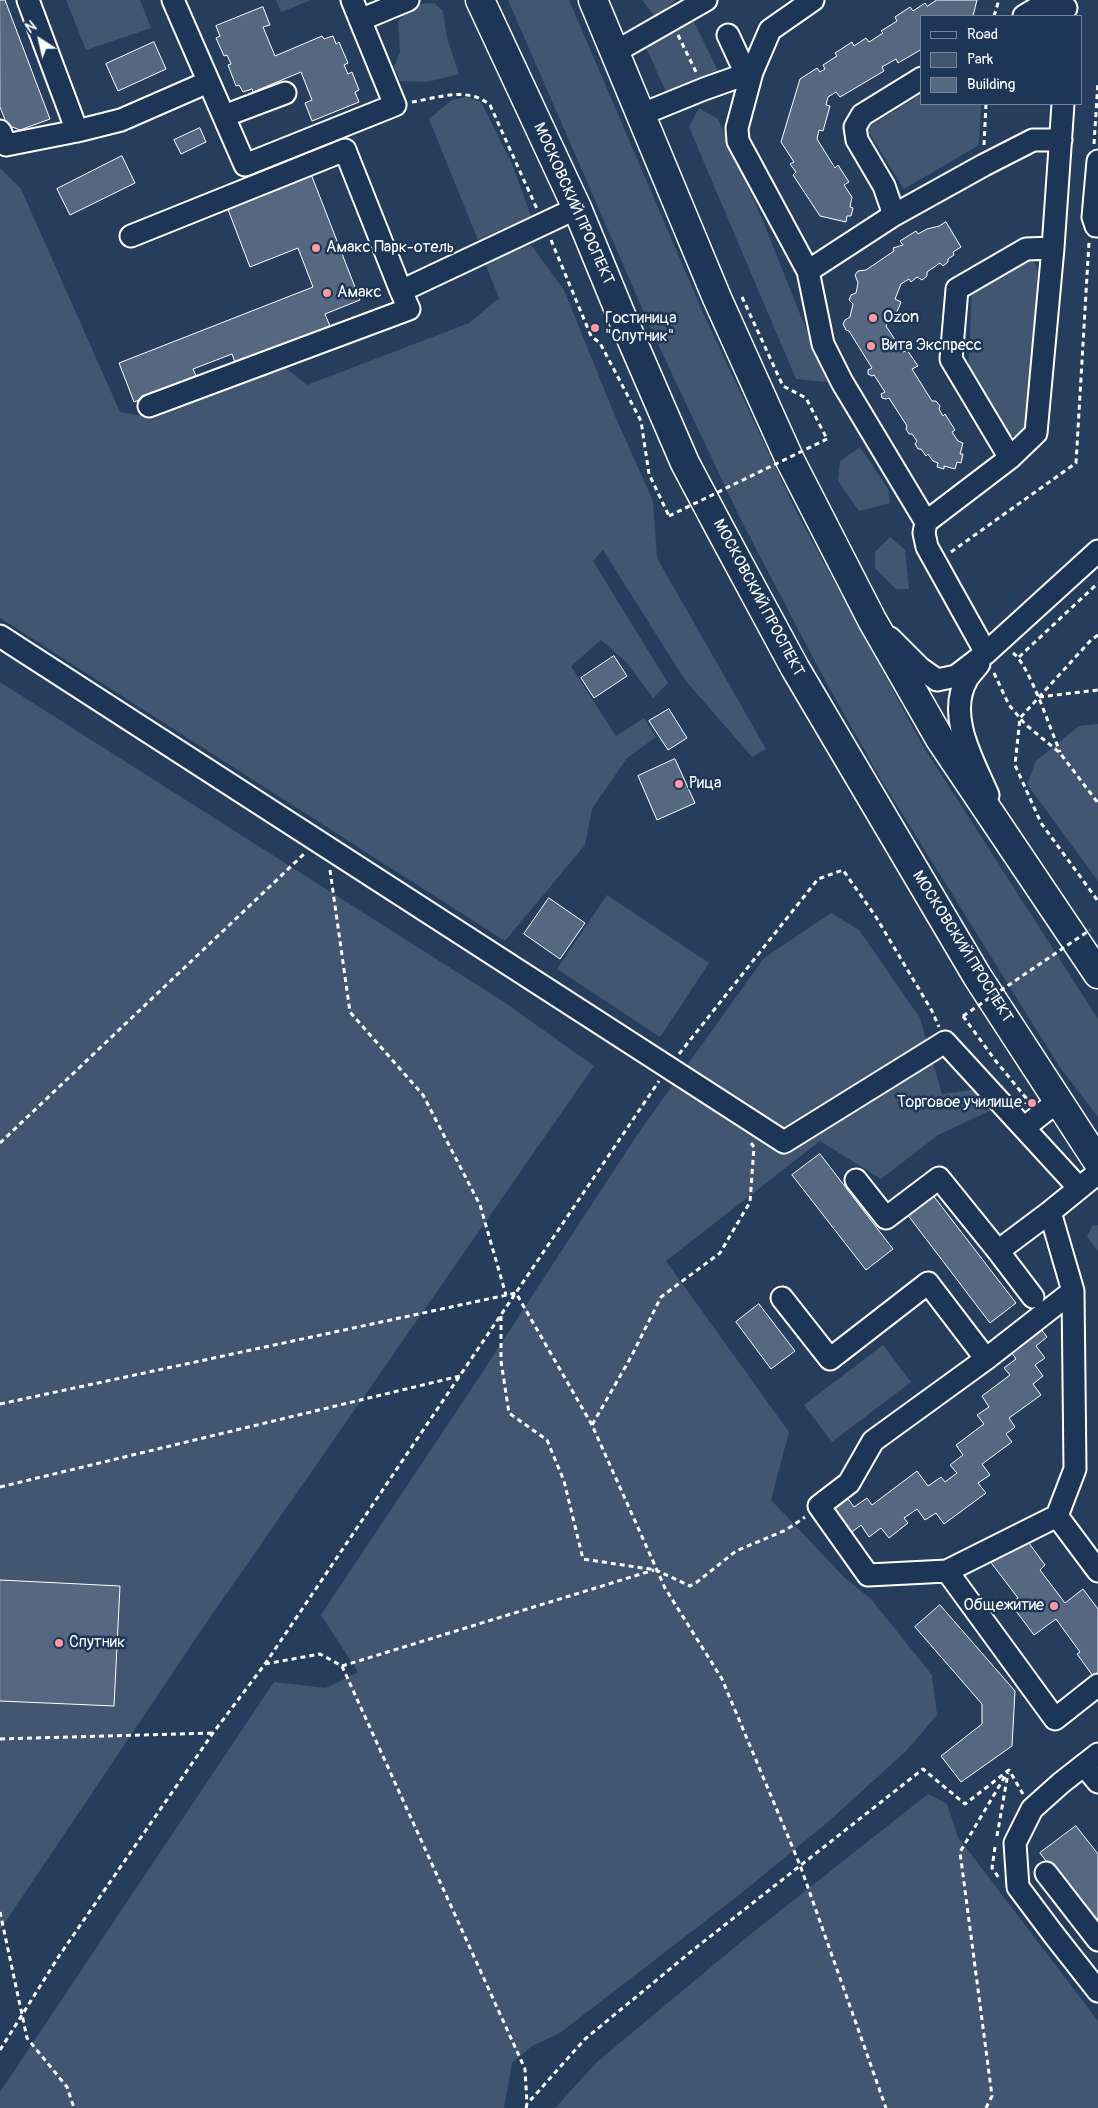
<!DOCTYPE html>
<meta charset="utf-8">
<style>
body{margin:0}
#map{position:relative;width:1098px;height:2108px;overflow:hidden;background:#263d5e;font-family:Pangolin,sans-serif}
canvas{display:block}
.legend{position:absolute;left:920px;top:15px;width:162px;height:90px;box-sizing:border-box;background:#1d3557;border:1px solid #77869a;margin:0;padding:6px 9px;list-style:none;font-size:15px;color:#fff}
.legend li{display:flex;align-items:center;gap:10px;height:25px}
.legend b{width:25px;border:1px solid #77869a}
.north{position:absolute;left:15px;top:15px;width:50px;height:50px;-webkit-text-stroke:4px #1d3557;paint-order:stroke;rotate:325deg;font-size:14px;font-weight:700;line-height:20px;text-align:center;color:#fff}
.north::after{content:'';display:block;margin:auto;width:18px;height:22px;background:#fff;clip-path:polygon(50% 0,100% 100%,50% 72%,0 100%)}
</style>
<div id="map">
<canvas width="1098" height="2108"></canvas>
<ul class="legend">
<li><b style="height:6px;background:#1d3557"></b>Road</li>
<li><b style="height:14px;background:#425672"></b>Park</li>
<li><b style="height:14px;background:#556781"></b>Building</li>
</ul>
<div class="north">N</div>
</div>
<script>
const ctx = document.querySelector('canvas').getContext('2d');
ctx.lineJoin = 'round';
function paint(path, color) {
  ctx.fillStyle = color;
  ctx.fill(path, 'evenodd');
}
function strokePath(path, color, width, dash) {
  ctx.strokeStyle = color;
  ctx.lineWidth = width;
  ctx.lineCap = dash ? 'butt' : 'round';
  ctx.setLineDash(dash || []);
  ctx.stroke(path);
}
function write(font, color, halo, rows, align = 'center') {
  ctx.font = font + ' Pangolin,sans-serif';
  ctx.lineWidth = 5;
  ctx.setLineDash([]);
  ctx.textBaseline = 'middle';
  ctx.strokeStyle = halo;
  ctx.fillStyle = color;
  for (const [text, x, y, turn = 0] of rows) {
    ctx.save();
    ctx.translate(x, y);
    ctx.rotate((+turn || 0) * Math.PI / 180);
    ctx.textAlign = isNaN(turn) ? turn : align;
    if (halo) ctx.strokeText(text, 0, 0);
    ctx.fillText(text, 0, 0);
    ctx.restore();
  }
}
const green = new Path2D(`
 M66,0H140L151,28L86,50Z
 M276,0H311L281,12Z
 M508,0H569L704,315L796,511L923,746L1098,1019V1117L1059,1066L880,778L820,671L741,520L655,338Z
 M642,0H676L655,17Z
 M434,3L443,11L447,38L459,74L427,82L400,81L394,67L400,52L398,21L413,4Z
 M692,18L722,79L670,101L646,47Z
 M922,94V104H981L979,145L904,189L866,128Z
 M467,97L481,102L512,164L531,216L478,240L429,119L452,100Z
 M699,108L718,119L763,221L827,382L796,379L689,127Z
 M0,168L21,189L120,412L153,418L286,368L307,385L469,323L499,298L485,263L531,245L564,290L615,416L653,501L657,558L766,749L752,757L685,680L603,550L593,561L668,683L653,698L627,663L601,640L571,666L616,736L644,718L656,737L627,758L592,809L585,845L505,941L0,618Z
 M1022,259H1033L1038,271L1026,427L1014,436L1002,432L968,378L972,287Z
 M860,447L888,489L890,503L859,511L838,481L840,461Z
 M890,537L905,550L909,589H896L875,568V552Z
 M0,682L504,1002L594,1066L202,1629L0,1930Z
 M1098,724V881L1027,784L1036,761L1053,747L1079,726Z
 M607,895L709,963L660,1037L557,969Z
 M831,913L859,930L920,1018L942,1094L980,1089L998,1107L938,1135L881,1179L820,1141L666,1261L789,1432L771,1500L845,1578L871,1599L932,1675L937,1715L906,1751L828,1822L739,1895L560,2033L532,2046L512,2063L504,2108H0V2092L274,1682L326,1688L358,1672L321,1615L480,1376L637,1135L764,958Z
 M1098,1225V1251L1087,1237L1092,1226Z
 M883,1345L911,1382L832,1442L804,1405Z
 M928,1794L947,1804L958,1837L1098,2021V2108H555L597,2062L752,1933Z`);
const building = new Path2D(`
 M0,0H5L50,119L20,130L7,125L0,107Z
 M937,0H977L973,16H922V49L898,63L896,59L882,67L884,71L840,97L836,92L828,97L826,105L830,106L823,131L819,130L817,139L835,168L838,165L849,182L844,185L852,197L850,207L853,208L851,216H847L846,222L820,216L793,175L796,172L790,164L794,162L781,142L800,79L817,68L820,72L825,69L823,65L837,56L835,53L852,42L854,46L866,38L869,42L883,33L881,31L897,21L895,17L910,7L913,11L925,3L927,6Z
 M263,7L270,25L263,27L275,56L322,36L324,39L333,36L336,44L339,42L348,63L344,65L348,74L352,72L359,90L355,92L359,102L312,121L305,103L312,100L301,72L253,92L252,89L243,92L239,85L236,86L228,65L231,64L227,55L224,56L216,38L220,36L216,26Z
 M154,42L166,69L118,91L106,64Z
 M200,128L206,142L181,154L174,140Z
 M122,156L135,183L70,215L57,189Z
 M311,174L360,300L325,314L332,331L237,368L232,354L193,369L197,378L134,402L119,363L313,287L298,248L250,267L227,207Z
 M946,222L961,247L953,252L954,255L948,259V262L943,266L940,263L927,272V276L922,280L917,277L911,282L909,279L901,284L895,299L901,302L894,319L890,317L886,326L903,352L907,350L918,366L912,369L932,401H936L940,406L939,409L943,416L945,414L955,430L952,432L958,441L963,443L960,454H963L961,463L957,462L955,469L944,466V469L937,467L938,463L933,461L928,454L926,456L921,449H918L915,444L917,441L912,434H909L906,429L907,426L889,398L886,399L882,398L881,394L885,392L874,375L872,376L868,374V370L872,368L849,331L846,330L843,324L845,320L850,317L853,304L849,300L851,295L856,293L858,283L855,275L858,271L866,270L894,251L893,248L903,245L900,241L916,231L918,234L927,229L939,226Z
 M614,656L627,676L594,698L581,678Z
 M669,709L687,738L668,750L649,721Z
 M675,759L695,803L657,820L638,776Z
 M549,898L585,923L560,959L524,934Z
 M820,1154L893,1249L866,1270L792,1175Z
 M932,1194L1016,1303L990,1323L907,1214Z
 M759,1304L795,1351L771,1369L736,1322Z
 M1041,1329L1047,1337L1036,1346L1045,1358L1035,1365L1043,1376L1033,1384L1041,1395L1009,1418L1015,1427L1006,1434L1012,1442L982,1464L990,1475L978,1483L986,1493L944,1524L936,1513L925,1520L917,1509L904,1518L908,1523L889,1538L881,1528L869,1537L861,1525L848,1535L829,1509L846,1496L854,1507L867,1498L872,1505L917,1471L928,1486L941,1477L945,1482L957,1473L950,1465L963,1455L956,1445L984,1424L977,1415L989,1407L982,1396L1010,1375L1004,1368L1016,1359L1007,1346Z
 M1023,1535L1045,1565L1040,1570L1065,1603L1083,1589L1098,1609V1683L1077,1654L1080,1652L1056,1619L1034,1635L1010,1603L1018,1598L989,1560Z
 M0,1580L120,1586L114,1706L0,1701Z
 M940,1605L1015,1691L1012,1746L961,1782L941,1756L982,1724V1704L915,1627Z
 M1076,1826L1098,1854V1930L1040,1853Z`);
const path = new Path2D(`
 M994,16L999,0
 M678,35L697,74
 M412,102C437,98 468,86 490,105L537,209
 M1094,144L1098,82
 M984,145L986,104
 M551,240L591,336L600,343L641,421L649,474L669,516
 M742,297L783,386L806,398L827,439
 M951,552L1076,463L1089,242
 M1098,635L1091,640L1020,718L1015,765L1041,823L1098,901
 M1013,653C1029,664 1051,731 1060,752
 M1019,657L1098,583
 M994,673L1009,705L1025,724L1060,753L1098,803
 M1039,697L1098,690
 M330,870L350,1012L423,1095L480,1205L506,1295
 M963,1016L995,1060L1026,1098V1104
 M679,1054L818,879L843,870L876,917L932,1011L939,1027
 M0,1143L304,854
 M751,1143L754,1147L750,1202L720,1253L661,1297L631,1357L592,1425L665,1588L722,1679L800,1865L886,2108
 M501,1316V1361L509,1413L547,1440L564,1481L583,1559L656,1570L690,1586L697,1582L736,1551L786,1530L805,1517
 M0,1404L516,1293L592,1425
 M0,1487L460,1376
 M265,1664L320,1654L342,1666L525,2069L527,2104
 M342,1666L654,1570
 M0,1739L212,1733
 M997,1836L1008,1773
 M995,1847L992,1868L999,1878
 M0,1912L27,2038L67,2087L74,2108
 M0,2050L59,1956L213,1733L265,1664L659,1081
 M526,2108L527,2104L585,2039L693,1950L923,1769L965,1804L1009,1770L1023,1794
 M986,2108L992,2096L960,1852L1007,1773`);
const minor = new Path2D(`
 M173,0L245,165L395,105L352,0
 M813,0L770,30L752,72L737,128L738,141L808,271L823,344L842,382L926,522
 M1024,16L1039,7L1066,8
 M360,20L408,0
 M615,52L706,0
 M640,115L704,89L752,72L741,63L728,35
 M224,116L285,93
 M0,131L6,145L77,131L28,0
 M77,131L121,120L208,82
 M1098,161L1093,217L1096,226H1098
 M894,215L884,186L857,140L855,127L862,115L922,78
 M131,236L345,150L401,291L577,208
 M808,271L894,215L984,165L1033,140H1061
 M149,406L409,309L401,291
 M1010,458L951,359L957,289L1026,249L1053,248
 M0,636L784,1142L945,1042L1079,1188
 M890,638L920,668L937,680L956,676L986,653L1098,551
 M986,653L927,547L924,533L926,522L1010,458L1036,433L1053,248L1063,104
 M979,664C975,669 970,674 967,679C946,716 974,762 988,795
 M1025,1127L1058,1101
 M1098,1173L1050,1212L1073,1291L1075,1469L1057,1516L1098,1571
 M856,1180L886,1218L939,1178L998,1251L1050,1212
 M998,1251L1033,1297
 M782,1298L830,1359L928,1283L986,1359L1073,1291
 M986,1359L873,1441L849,1483L819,1506L868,1575L947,1571L1055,1719L1098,1685
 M947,1571L1057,1516
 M1098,1754L1061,1783L1032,1809L1015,1843L1018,1887L1054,1935L1098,1991
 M1084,1765L1098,1782
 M1046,1873L1098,1940`);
const major = new Path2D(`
 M480,0L577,208L621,315L685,463L720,529L795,668L977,976L1098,1162
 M593,0L717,298L790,460L872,620L940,739L1098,974`);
const pathBridge = new Path2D(`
 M669,516L827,439
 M963,1016L1090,930`);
const markers = [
 [316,248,5,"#ff9aa2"],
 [327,293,5,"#ff9aa2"],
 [873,318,5,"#ff9aa2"],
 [595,328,5,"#ff9aa2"],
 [871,346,5,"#ff9aa2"],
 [679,784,5,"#ff9aa2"],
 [1032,1103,5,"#ff9aa2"],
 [1054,1606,5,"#ff9aa2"],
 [59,1643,5,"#ff9aa2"]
];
const streetNames = [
 ["МОСКОВСКИЙ ПРОСПЕКТ",573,204,66],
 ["МОСКОВСКИЙ ПРОСПЕКТ",758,598,62],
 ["МОСКОВСКИЙ ПРОСПЕКТ",962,947,58]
];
const poiNames = [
 ["Амакс Парк-отель",326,248],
 ["Амакс",337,293],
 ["Ozon",883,318],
 ["Гостиница",605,319],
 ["\"Спутник\"",605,337],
 ["Вита Экспресс",881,346],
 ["Рица",689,784],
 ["Торговое училище",1022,1103,"right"],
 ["Общежитие",1044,1606,"right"],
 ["Спутник",69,1643]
];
paint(green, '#425672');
paint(building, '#556781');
strokePath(building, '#fff', 1);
strokePath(minor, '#fff', 25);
strokePath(major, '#fff', 31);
strokePath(path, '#fff', 3, [5, 4]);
strokePath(minor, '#1d3557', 21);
strokePath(major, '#1d3557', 28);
strokePath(pathBridge, '#fff', 3, [5, 4]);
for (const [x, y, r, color] of markers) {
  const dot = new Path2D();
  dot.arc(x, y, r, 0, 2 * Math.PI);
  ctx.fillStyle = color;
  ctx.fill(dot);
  strokePath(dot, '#1d3557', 2);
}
write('16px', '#fff', '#1d3557', streetNames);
write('16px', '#fff', '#1d3557', poiNames, 'left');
</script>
